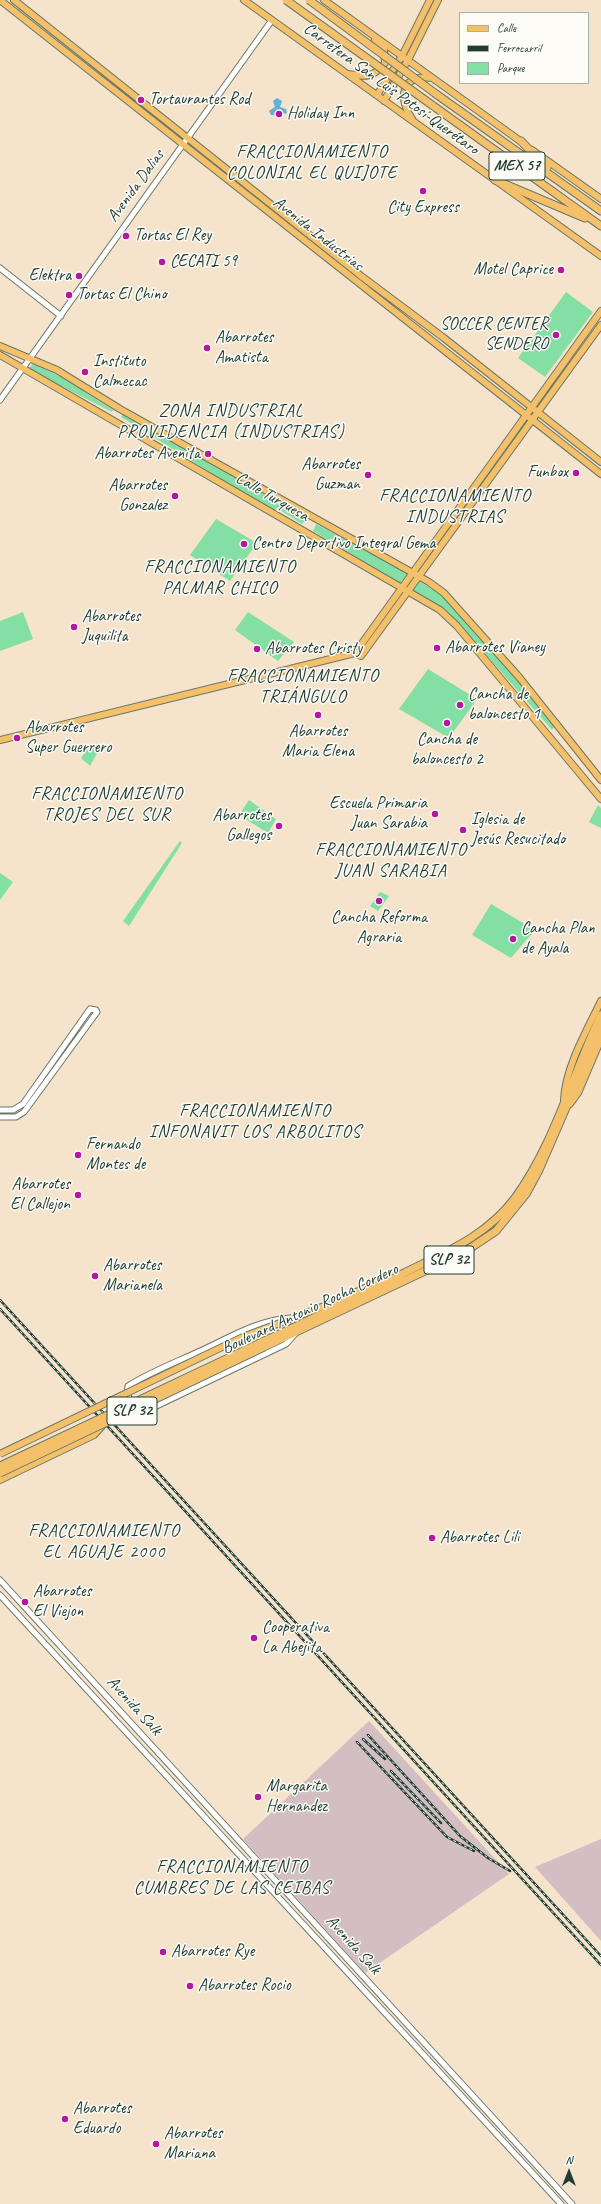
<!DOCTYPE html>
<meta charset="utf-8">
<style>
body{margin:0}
#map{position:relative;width:601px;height:2204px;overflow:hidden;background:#f6e3cb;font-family:Caveat,sans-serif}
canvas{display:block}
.legend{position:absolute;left:459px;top:12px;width:130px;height:72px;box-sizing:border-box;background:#fdfcf7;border:1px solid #a4b0a9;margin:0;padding:5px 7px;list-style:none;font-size:12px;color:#1f3d34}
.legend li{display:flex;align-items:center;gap:8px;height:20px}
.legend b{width:20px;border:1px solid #a4b0a9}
.north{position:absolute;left:549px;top:2152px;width:40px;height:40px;-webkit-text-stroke:3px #fdfcf7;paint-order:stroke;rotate:0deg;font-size:11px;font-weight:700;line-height:16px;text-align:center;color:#1f3d34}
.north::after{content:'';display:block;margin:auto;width:14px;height:18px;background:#1f3d34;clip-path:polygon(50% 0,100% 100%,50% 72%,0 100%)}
</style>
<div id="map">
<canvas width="601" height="2204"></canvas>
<ul class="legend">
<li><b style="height:5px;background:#f4c16a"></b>Calle</li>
<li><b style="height:5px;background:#1f3d34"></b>Ferrocarril</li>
<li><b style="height:11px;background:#84dfa5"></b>Parque</li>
</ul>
<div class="north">N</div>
</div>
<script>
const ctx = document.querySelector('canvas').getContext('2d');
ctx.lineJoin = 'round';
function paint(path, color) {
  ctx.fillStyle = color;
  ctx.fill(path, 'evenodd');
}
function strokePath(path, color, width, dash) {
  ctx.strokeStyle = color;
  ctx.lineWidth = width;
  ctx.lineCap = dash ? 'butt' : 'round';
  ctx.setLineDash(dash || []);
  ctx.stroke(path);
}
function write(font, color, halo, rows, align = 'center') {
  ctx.font = font + ' Caveat,sans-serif';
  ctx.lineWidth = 3;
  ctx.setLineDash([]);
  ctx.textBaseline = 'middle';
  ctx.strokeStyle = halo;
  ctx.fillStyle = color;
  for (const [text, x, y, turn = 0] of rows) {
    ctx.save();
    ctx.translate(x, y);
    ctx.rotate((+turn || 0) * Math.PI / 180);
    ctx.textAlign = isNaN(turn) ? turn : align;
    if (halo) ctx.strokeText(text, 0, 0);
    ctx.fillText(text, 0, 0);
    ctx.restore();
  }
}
const industrial = new Path2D(`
 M369,1721L509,1874L365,1973L243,1839Z
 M601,1839V1941L535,1867Z`);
const green = new Path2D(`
 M566,292L593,312L545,377L518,358Z
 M34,363L85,390L86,393L113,410L112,412L28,369Z
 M123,414L207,460L306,520L302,524L277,508L274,511L255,500L121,417Z
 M216,519L257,543L230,581L190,555Z
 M316,524L408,573L400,583L313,531Z
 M419,581L445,597L496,653L554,727L552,730L455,619L440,606L412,591Z
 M23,612L33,639L0,651V621Z
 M248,612L294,642L278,661L235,630Z
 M428,669L477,699L449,738L399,709Z
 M91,744L99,750L90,766L81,758Z
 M249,800L276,819L268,833L239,815Z
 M598,805L601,808V828L589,822Z
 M180,841L182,843L129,926L123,921Z
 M0,873L13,882L0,900Z
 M380,892L389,896L378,911L370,906Z
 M491,904L535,930L511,958L472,935Z`);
const water = new Path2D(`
 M277,98L282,101L280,107L286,109L287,113L283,114L277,110L275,115H271L269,111L275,107L273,101Z`);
const minor = new Path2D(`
 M0,268L61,316
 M0,400L272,20
 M0,1110H13L23,1104L90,1009L96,1010L97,1012L24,1112L16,1117H0
 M290,1318C257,1320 227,1339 198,1352C174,1363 150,1372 128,1386C126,1400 134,1409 148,1410L286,1344L296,1333
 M0,1580L572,2204
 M0,1595L561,2204`);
const major = new Path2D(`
 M0,0L601,474
 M14,0L361,276L444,338L601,462
 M244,0L601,256
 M324,0L523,143
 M348,74C366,77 373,78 385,63L384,49L375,40
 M377,95L402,56L430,0
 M384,101L408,60L438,0
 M412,119C398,97 401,74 432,78
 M532,150L601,199
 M0,346L57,370L120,409L429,582L444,593L519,677L601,780
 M0,355L440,610L457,626L601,799
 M355,653L601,311
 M0,740L355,653L361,656L601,325
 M564,1100C565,1068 587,1030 601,1001
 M570,1104L578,1093L601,1039
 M280,1323L332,1303L387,1278
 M0,1480L94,1435L103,1425`);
const highway = new Path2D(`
 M436,94L601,211
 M432,105L601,226
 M521,141L547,168
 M495,180L585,218
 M262,1342C310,1320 357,1297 404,1273C444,1253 487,1236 515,1198C555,1143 572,1075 601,1015
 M264,1347L463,1253L496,1231L526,1194L539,1170L601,1027`);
const rail = new Path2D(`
 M0,1300L601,1956
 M0,1309L601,1965
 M368,1735L460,1836L488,1858L510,1871
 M363,1739L385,1759
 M357,1742L447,1837L474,1851
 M391,1771L441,1823`);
const majorBridge = new Path2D(`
 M0,1454L245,1336L280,1323`);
const highwayBridge = new Path2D(`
 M286,0L432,105
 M309,0L436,94
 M0,1466L262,1342
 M0,1473L264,1347`);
const markers = [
 [141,100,4,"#b5179e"],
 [279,114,4,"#b5179e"],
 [423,191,4,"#b5179e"],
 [126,236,4,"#b5179e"],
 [162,262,4,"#b5179e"],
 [561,270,4,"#b5179e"],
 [79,276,4,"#b5179e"],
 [69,295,4,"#b5179e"],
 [556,335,4,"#b5179e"],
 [207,348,4,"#b5179e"],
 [85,372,4,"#b5179e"],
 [208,454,4,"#b5179e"],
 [576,473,4,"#b5179e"],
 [368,475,4,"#b5179e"],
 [175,496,4,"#b5179e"],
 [244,544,4,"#b5179e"],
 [74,627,4,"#b5179e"],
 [437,648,4,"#b5179e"],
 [257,649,4,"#b5179e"],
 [460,705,4,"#b5179e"],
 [318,715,4,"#b5179e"],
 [447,723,4,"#b5179e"],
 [17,738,4,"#b5179e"],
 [435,814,4,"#b5179e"],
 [279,826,4,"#b5179e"],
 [463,830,4,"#b5179e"],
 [379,901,4,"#b5179e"],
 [513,939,4,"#b5179e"],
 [78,1155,4,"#b5179e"],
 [78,1195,4,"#b5179e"],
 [95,1276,4,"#b5179e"],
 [432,1538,4,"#b5179e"],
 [25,1602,4,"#b5179e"],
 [254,1638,4,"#b5179e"],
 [258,1797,4,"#b5179e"],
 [163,1952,4,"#b5179e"],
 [190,1986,4,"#b5179e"],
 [65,2119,4,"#b5179e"],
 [156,2144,4,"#b5179e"]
];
const shields = [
 [517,166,56],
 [449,1260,50],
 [132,1411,50]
];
const shieldNames = [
 ["MEX 57",517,166],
 ["SLP 32",449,1260],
 ["SLP 32",132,1411]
];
const streetNames = [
 ["Carretera San Luis Potosí-Querétaro",391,89,36],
 ["Avenida Dalias",136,186,-54],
 ["Avenida Industrias",318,234,38],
 ["Calle Turquesa",272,497,30],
 ["Boulevard Antonio Rocha Cordero",310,1309,-25],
 ["Avenida Salk",134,1706,48],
 ["Avenida Salk",353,1945,48]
];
const poiNames = [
 ["Tortaurantes Rod",149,100],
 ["Holiday Inn",287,114],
 ["City Express",423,208,"center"],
 ["Tortas El Rey",134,236],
 ["CECATI 59",170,262],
 ["Motel Caprice",553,270,"right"],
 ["Elektra",71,276,"right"],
 ["Tortas El Chino",77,295],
 ["SOCCER CENTER",548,325,"right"],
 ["SENDERO",548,345,"right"],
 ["Abarrotes",215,338],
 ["Amatista",215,358],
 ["Instituto",93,362],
 ["Calmecac",93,382],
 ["Abarrotes Avenita",200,454,"right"],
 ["Abarrotes",360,465,"right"],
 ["Guzman",360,485,"right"],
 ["Funbox",568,473,"right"],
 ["Abarrotes",167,486,"right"],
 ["Gonzalez",167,506,"right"],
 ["Centro Deportivo Integral Gema",252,544],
 ["Abarrotes",82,617],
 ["Juquilita",82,637],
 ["Abarrotes Vianey",445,648],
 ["Abarrotes Cristy",265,649],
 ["Cancha de",468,695],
 ["baloncesto 1",468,715],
 ["Abarrotes",25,728],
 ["Super Guerrero",25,748],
 ["Abarrotes",318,732,"center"],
 ["Maria Elena",318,752,"center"],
 ["Cancha de",447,740,"center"],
 ["baloncesto 2",447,760,"center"],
 ["Escuela Primaria",427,804,"right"],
 ["Juan Sarabia",427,824,"right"],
 ["Abarrotes",271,816,"right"],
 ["Gallegos",271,836,"right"],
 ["Iglesia de",471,820],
 ["Jesús Resucitado",471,840],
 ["Cancha Reforma",379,918,"center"],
 ["Agraria",379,938,"center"],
 ["Cancha Plan",521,929],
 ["de Ayala",521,949],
 ["Fernando",86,1145],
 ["Montes de",86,1165],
 ["Abarrotes",70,1185,"right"],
 ["El Callejon",70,1205,"right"],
 ["Abarrotes",103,1266],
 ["Marianela",103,1286],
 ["Abarrotes Lili",440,1538],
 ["Abarrotes",33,1592],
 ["El Viejon",33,1612],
 ["Cooperativa",262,1628],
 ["La Abejita",262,1648],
 ["Margarita",266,1787],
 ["Hernandez",266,1807],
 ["Abarrotes Rye",171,1952],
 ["Abarrotes Rocio",198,1986],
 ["Abarrotes",73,2109],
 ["Eduardo",73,2129],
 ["Abarrotes",164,2134],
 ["Mariana",164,2154]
];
const neighbourhoodNames = [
 ["FRACCIONAMIENTO",312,152],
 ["COLONIAL EL QUIJOTE",312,173],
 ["ZONA INDUSTRIAL",231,411],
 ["PROVIDENCIA (INDUSTRIAS)",231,432],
 ["FRACCIONAMIENTO",455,496],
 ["INDUSTRIAS",455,517],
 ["FRACCIONAMIENTO",220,567],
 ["PALMAR CHICO",220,588],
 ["FRACCIONAMIENTO",303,676],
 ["TRIÁNGULO",303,697],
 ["FRACCIONAMIENTO",107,794],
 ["TROJES DEL SUR",107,815],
 ["FRACCIONAMIENTO",391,850],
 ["JUAN SARABIA",391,871],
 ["FRACCIONAMIENTO",255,1111],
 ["INFONAVIT LOS ARBOLITOS",255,1132],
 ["FRACCIONAMIENTO",104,1531],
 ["EL AGUAJE 2000",104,1552],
 ["FRACCIONAMIENTO",232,1867],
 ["CUMBRES DE LAS CEIBAS",232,1888]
];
paint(industrial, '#d2bec3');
paint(green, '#84dfa5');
paint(water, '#5fb1db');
strokePath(minor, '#6a7769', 7);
strokePath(major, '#6a7769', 8);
strokePath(highway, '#6a7769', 9);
strokePath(minor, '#fff', 5);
strokePath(major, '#f4c16a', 6);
strokePath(highway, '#f4c16a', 7);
strokePath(rail, '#1f3d34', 2.5);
strokePath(rail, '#fdfcf7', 1, [3]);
strokePath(majorBridge, '#6a7769', 8, []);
strokePath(highwayBridge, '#6a7769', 9, []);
strokePath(majorBridge, '#f4c16a', 6);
strokePath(highwayBridge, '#f4c16a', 7);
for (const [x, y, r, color] of markers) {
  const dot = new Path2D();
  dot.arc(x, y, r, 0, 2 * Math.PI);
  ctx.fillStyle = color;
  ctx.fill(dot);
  strokePath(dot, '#fdfcf7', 1.5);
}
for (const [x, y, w] of shields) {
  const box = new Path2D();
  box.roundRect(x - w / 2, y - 14, w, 28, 3);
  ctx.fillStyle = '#fdfcf7';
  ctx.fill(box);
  strokePath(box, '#1f3d34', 1);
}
write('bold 16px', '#1f3d34', null, shieldNames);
write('17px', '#1f3d34', '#fdfcf7', streetNames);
write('17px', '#1f3d34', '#fdfcf7', poiNames, 'left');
ctx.letterSpacing = '1px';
write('18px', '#1f3d34', '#fdfcf7', neighbourhoodNames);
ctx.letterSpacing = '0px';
</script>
